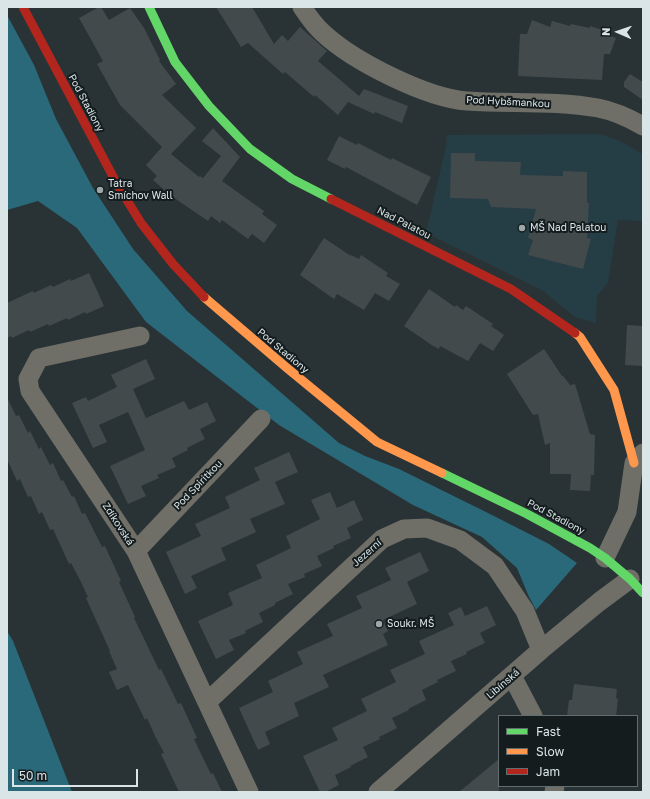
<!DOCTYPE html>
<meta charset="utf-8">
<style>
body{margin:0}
#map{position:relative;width:650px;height:799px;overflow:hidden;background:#293336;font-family:"Golos Text",sans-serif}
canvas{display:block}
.frame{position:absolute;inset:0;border:8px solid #dae5e8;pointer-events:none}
.legend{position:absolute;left:498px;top:715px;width:140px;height:72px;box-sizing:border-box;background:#141c1e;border:1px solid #636c6f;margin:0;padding:5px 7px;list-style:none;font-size:12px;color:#dae5e8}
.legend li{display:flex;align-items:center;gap:8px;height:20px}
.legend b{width:20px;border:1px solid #636c6f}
.north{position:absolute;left:598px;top:12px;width:40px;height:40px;-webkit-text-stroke:3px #141c1e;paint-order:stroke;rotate:272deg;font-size:11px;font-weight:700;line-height:16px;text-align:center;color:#dae5e8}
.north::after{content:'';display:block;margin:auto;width:14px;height:18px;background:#dae5e8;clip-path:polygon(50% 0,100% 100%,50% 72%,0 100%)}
.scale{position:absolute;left:12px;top:769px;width:126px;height:18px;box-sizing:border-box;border:2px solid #dae5e8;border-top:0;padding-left:5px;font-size:12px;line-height:14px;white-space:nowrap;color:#dae5e8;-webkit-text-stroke:3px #141c1e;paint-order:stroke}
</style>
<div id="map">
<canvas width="650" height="799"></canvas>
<div class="frame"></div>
<ul class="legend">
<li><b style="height:5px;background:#63d668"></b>Fast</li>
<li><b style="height:5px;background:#ff974d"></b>Slow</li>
<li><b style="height:5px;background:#b3261e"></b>Jam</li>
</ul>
<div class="north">N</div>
<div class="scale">50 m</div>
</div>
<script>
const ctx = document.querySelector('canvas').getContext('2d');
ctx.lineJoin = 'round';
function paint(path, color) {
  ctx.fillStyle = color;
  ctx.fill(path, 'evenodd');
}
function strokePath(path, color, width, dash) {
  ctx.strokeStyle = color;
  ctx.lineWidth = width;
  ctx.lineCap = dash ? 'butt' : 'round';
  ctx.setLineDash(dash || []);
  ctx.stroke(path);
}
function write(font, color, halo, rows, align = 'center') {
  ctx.font = font + ' "Golos Text",sans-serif';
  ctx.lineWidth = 4;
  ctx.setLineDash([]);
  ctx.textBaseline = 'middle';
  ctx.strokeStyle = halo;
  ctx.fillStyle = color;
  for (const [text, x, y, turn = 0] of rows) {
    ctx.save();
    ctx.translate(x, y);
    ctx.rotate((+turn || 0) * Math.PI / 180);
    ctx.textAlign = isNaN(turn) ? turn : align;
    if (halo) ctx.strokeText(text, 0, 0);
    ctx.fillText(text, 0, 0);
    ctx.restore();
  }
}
const built = new Path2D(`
 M600,134L620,141L643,154V221L618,220L608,283L597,296L596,323L575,317L543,291L426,233L446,146L447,135Z`);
const forest = new Path2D(`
 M7,15L34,65L56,119L93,188L133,249L187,311L339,443L365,456L399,469L490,514L549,544L577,563L536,610L529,597L517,568L482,537L413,505L279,425L146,322L77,228L38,201L7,210Z
 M7,631L13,641L72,792H7Z`);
const building = new Path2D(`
 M99,7H101L109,20L130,8L144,28L160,60L159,61L176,84L162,95L196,128L171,154L199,177L200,176L203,178L221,156L202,141L213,128L240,157L222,181L264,211L262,214L277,225L264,243L252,234L248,239L222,220L220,223L211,216L208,221L170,195L153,180L157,176L146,165L162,147L164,149L120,105L97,64L103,61L79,18Z
 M216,7H252L274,44L282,35L288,41L300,27L327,51L318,61L359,96L364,89L408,106L402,123L375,112L374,114L348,102L338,115L315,95L314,97L285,72L283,74L248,43L241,47Z
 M532,20L550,27L552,21L570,26L571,24L590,28V26L609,32L608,35L616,38L610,54H604L602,80L518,76L520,34H527Z
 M630,74L643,82V100L624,87V82Z
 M339,136L357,145L358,143L391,160L392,158L431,177L417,205L346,167L345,169L327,160Z
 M451,153H475V161L521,162L520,175L563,176V171L587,172V203H589L587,238L591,239L583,269L528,255L533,240L528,238L536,209L491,207L488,199L450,198Z
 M324,238L351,256V255L359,259L361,255L388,273L386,276L400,284L389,301L375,293L364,310L337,294L334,299L300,275Z
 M89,273L104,306L86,314L85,312L68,320L67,318L49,326L48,324L30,332L29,330L12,338L11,336L7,338V303L33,291L34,293L51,285L53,287L70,279L71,281Z
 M429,289L455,307L456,305L463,310L466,306L493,324L491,326L504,335L493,351L480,343L468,361L440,346L439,349L433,346L404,326Z
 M627,325L643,326V366L625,365Z
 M544,349L562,376H563L570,385L575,384L590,434L595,435L594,475H591L590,491L570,490L571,474H550V443L545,445L538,414L533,415L507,374Z
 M146,359L155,379L133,389L146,418L184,401L189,410L207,402L216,421L200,429L205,439L187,448L188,450L172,458L176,467L157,475L159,478L141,486L146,496L128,504L110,466L145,450L128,412L99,425L107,442L93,448L72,403L86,397L88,401L117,387L111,375Z
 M7,397L16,416L19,415L28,433L30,431L39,449L41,447L50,465L53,463L61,481L63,480L72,497L74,496L82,514L85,513L102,547L105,546L121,581L119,582L135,617L134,618L159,670L161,669L178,704L181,703L197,738L194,739L202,756L211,774L213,773L222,792H179L161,754L164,753L155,736L147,718L145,720L128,685L117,690L109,672L117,669L109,651H110L86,598L88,597L80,580L71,563L69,564L53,529L50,530L42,512L39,514L31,496L28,497L20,479L17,481L7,459Z
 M289,452L298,472L275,482L285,504L250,519L256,532L221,548L226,560L191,576L197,588L185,594L166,552L201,536L195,524L230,508L225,497L260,480L254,468Z
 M330,492L337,508L354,500L363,520L347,528L351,538L333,546L334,548L317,556L322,566L304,574L305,577L288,584L293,594L275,603V605L259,613L263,622L245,631L246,633L229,640L234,650L216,659L198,621L233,605L228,593L262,578L256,565L291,548L286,536L320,519L311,500Z
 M420,552L429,571L407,582L417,604L383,620L388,631L383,634L388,645L323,675L329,687L294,703L299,716L265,732L270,744L258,750L239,708L273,692L268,681L303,664L297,652L333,636L327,624L362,608L356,596L391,580L385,568Z
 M487,606L496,625L480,633L485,643L466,652L467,654L451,661L456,671L437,680L438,682L422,690L426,700L408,709L409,710L392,718L397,728L379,737L380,739L363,747L368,757L350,766L351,767L335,775L339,785L325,792H320L303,756L338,740L332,728L367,711L361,699L396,682L390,670L425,654L419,641L454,625L448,613L461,607L465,616Z
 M574,684L617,689L616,698L618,699L616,716H567L569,700H572Z
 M499,759V792H459Z`);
const street = new Path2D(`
 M302,7C308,16 315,26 323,33C353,61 426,98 467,101C510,104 555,100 598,108C614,111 629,118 643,126
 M140,336L39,358L28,379L30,391L136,551L249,792
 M136,551L261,419
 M605,558L627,512L634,463L643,453
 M512,676L533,716
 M207,702L382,539L404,529L427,528L460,540L495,566L525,611L541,650
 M378,792L541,650L599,602L630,579
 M554,792L555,786`);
const fast = new Path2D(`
 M149,7L175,62L209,106L250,149L292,179L331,199
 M442,473L527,514L590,548L605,558L630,579L643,593`);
const slow = new Path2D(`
 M204,297L287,368L377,442L442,473
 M575,333L580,337L614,390L634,463`);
const jam = new Path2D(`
 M23,7L117,184L141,223L173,264L204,297
 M331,199L511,289L575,333`);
const markers = [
 [100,190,4,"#9ca7aa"],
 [522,228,4,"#9ca7aa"],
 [379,624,4,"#9ca7aa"]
];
const streetNames = [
 ["Pod Hybšmankou",508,102,3],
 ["Pod Stadiony",86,103,62],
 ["Nad Palatou",404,223,27],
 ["Pod Stadiony",283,351,40],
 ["Pod Spiritkou",198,485,-46],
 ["Pod Stadiony",556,517,28],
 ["Zdíkovská",118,524,57],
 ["Jezerní",367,553,-42],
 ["Libínská",503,684,-41]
];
const poiNames = [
 ["Tatra",108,184],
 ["Smíchov Wall",108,196],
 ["MŠ Nad Palatou",530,228],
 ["Soukr. MŠ",387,624]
];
paint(built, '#253d44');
paint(forest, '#2a6979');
paint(building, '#424a4c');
strokePath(street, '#6f6e67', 19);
strokePath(fast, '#63d668', 9);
strokePath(slow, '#ff974d', 9);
strokePath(jam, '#b3261e', 9);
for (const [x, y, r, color] of markers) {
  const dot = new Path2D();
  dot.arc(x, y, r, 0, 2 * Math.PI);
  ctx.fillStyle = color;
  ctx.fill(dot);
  strokePath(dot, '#141c1e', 1.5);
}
write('10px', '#dae5e8', '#141c1e', streetNames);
write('10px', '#dae5e8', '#141c1e', poiNames, 'left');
</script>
